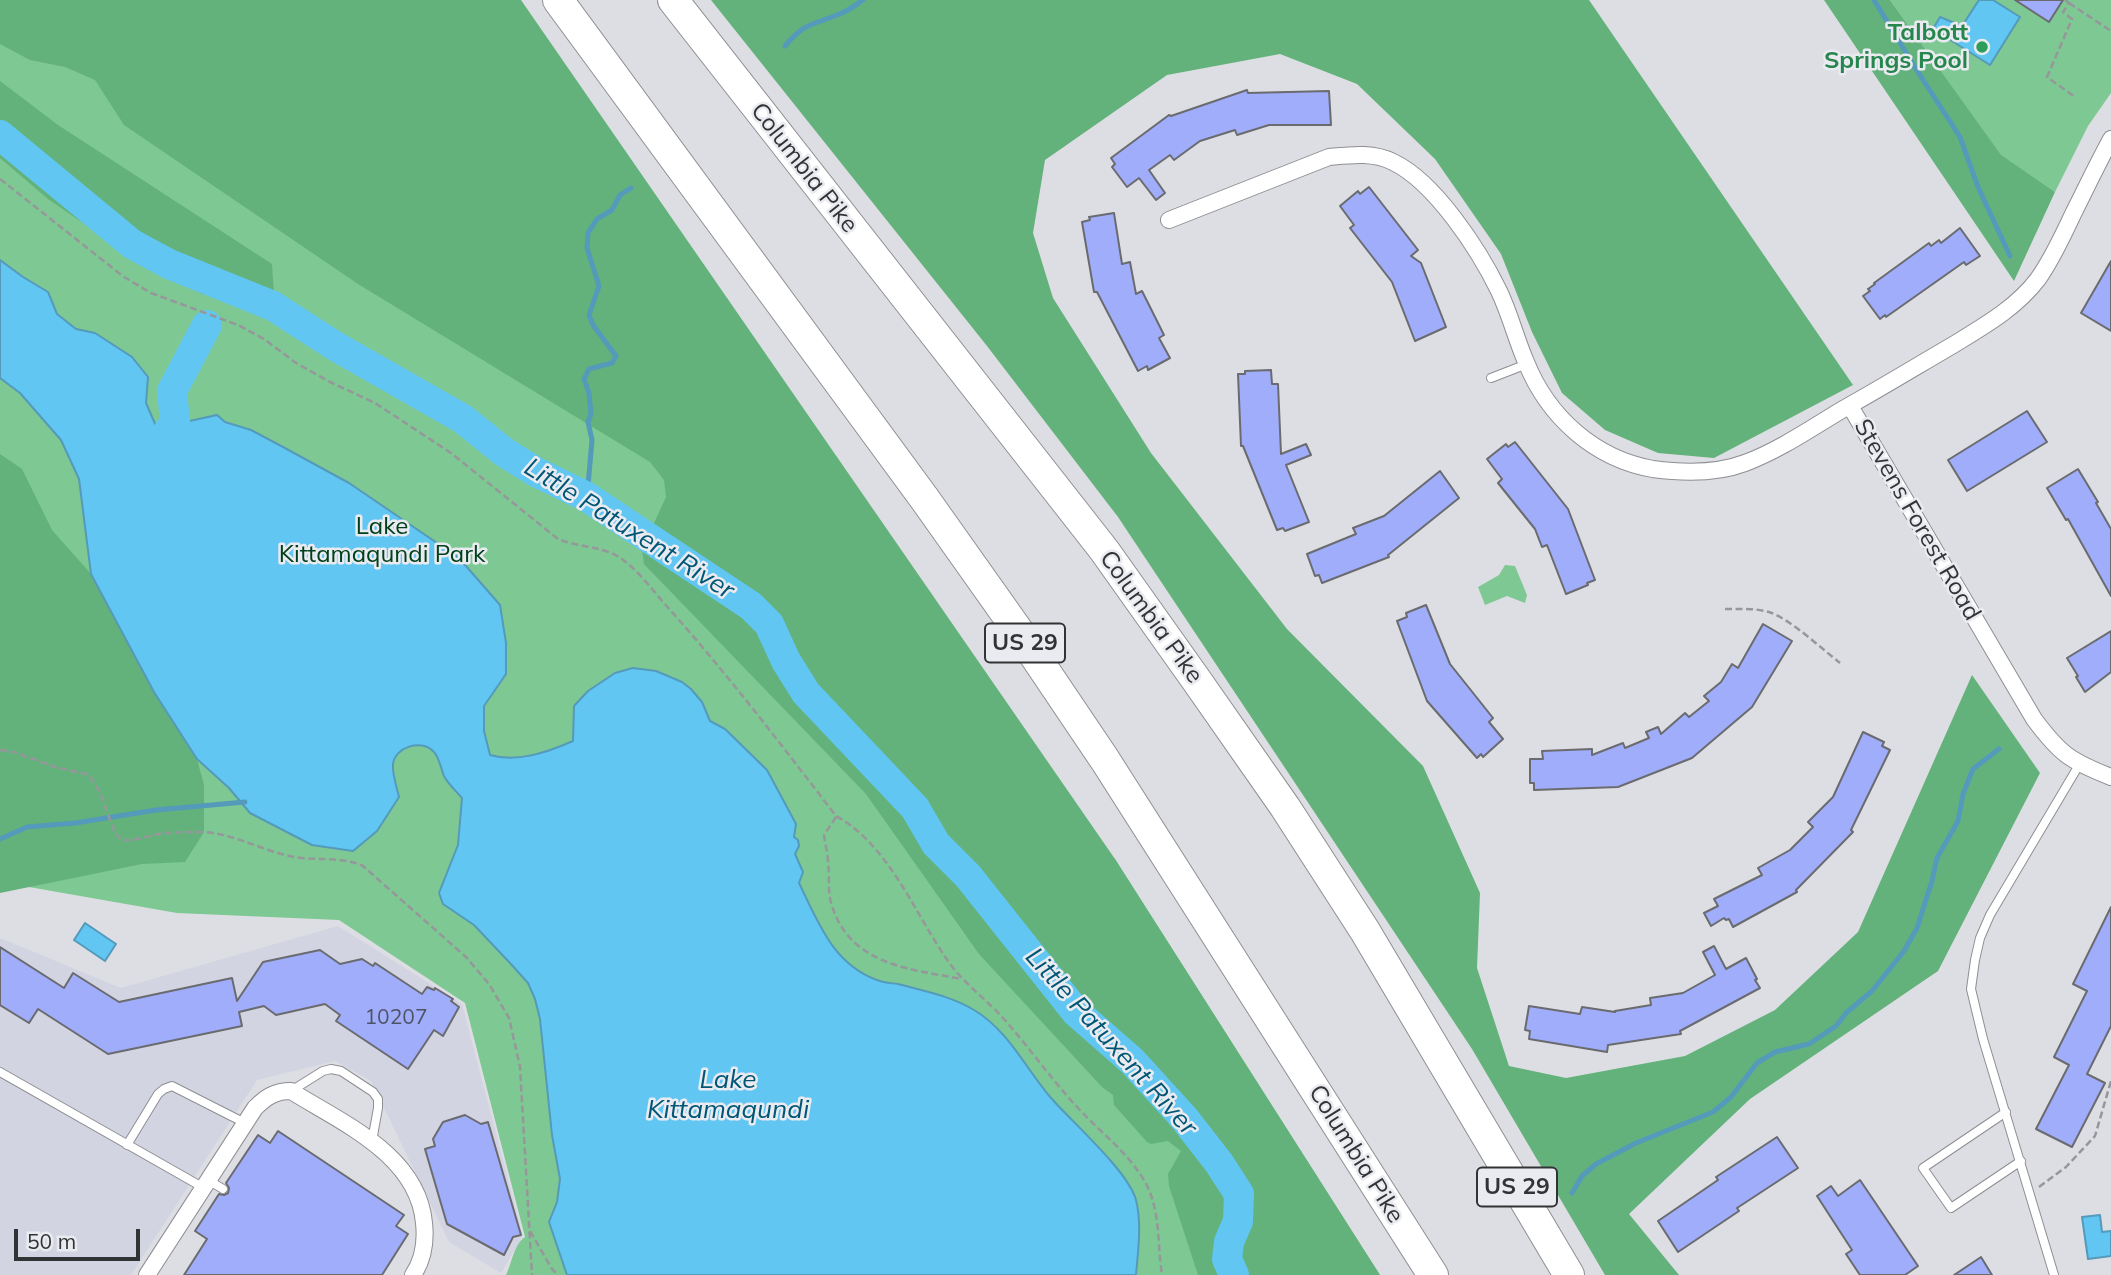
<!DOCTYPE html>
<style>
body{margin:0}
#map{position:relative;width:2111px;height:1275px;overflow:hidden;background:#dddee3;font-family:Mulish,sans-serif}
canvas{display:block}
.scale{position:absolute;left:14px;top:1229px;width:126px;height:32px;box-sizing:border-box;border:4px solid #323335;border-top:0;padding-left:9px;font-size:21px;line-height:24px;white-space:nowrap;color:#323335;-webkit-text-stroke:5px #eaebf0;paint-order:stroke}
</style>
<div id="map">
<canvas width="2111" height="1275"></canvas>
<div class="scale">50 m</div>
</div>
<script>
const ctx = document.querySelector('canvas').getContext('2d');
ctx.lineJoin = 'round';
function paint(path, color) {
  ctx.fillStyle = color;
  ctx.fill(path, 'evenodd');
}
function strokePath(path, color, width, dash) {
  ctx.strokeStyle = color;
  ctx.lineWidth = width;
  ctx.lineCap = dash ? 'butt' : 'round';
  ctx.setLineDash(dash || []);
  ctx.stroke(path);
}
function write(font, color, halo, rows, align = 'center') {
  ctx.font = font + ' Mulish,sans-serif';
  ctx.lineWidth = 5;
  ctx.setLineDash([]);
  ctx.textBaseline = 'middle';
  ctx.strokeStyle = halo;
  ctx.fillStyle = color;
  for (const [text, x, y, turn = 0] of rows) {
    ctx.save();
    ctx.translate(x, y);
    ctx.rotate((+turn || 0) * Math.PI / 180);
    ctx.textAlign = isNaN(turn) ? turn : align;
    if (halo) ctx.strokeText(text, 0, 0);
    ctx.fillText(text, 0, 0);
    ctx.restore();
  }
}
const built = new Path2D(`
 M338,926L462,1004L523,1236L501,1273L449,1242L371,1081L335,1061L257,1080L131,1275H0V938L121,988Z`);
const green = new Path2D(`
 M0,0H203L1115,859L1380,1275H506C512,1263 514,1244 525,1237L465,1003L339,920L177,913L29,887L0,880Z
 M1890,0H2111V93L2088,126L2055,192L2001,156Z
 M1505,565L1515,566L1527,595L1525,603L1507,596L1485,605L1478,587L1499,575Z`);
const forest = new Path2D(`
 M0,0H521L1115,859L1380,1275H1198L1169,1186L1168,1174L1181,1151L1168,1141L1151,1144L1147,1142L1114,1105L1113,1095L1102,1087L979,954L866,794L644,564L642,549L666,497L664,480L650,462L358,284L124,125L95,80L65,67L30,60L0,44Z
 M711,0H1589L1853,385L1714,458L1658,453L1605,430L1562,393L1532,332L1501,254L1435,159L1357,84L1280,54L1167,75L1045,160L1033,233L1053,298L1151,453L1287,629L1423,766L1480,893L1477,968L1509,1066L1566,1078L1685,1056L1775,1010L1858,932L1972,675L2040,773L1938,971L1750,1099L1629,1214L1679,1275H1605L1472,1049L1118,517L987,346Z
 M1824,0H1890L2001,155L2055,192L2014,281Z
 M0,81L58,125L272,264L274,294H202L134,258L48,199L0,158Z
 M0,454L22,469L52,530L91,574L154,692L197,759L204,785V832L185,862L142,864L0,893Z`);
const water = new Path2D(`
 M1979,0H1993L2020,17L1990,65L1933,29L1940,17L1962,26Z
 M0,260L23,277L48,292L57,314L76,329L95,333L132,357L148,377L146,403L162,440L185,422L217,415L225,422L251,430L283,447L349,483L459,558L500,605L506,643V674L484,706V731L490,755C517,763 548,752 573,741L574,706L588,691L615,673L633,668L656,671L682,682L691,689L702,702L710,721L725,729L767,770L796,824L794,837L798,840L799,846L795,854L803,872L799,883C818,922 833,964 877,980C884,983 891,983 898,984C924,991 951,996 974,1010C1008,1030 1026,1069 1051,1098C1073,1123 1128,1171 1136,1200C1142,1224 1138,1251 1136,1275H567L549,1222L557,1202L560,1179L552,1135L540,1019L535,999L528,983L510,963L474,925L443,904L439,893L458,845L462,798C456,791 448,784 444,776C441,769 439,756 433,751C421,739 395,747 393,764C392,774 397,788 399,797L377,831L353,851L312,845L250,813L229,788L197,759L154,692L91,574L79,479L61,440L20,393L0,378Z
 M85,923L116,944L105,961L74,940Z
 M2100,1215L2102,1232L2111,1231V1256L2088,1259L2082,1217Z`);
const stream = new Path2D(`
 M1874,0L1914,66L1960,137L1978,187L2010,256
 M785,46C806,20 816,25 844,12C851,9 857,4 863,0
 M587,497L592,440L588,422L591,414L589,393L584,379L589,369L612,363L616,356L593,325L589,315L599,286L587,248L588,233L597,219L612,210L620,195L631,188
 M0,839L27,827L75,823L156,810L245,802
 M1572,1193L1582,1176L1596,1164L1636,1143L1713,1112L1731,1097L1757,1063L1775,1052L1809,1044L1836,1026L1846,1013L1872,991L1904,951L1917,928L1932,881L1937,858L1958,821L1963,794L1973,769L1999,749`);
const river = new Path2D(`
 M0,135L132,244L169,264L273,306L335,346L463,419L504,452L536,472L587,497L751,606L769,624L786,661L806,693L915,808L936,844L968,876L1076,1012L1132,1061L1184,1118L1219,1163L1239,1194L1238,1221L1229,1242L1227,1259L1234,1275
 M191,467L162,440L175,422L172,391L207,325`);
const building = new Path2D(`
 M2015,0H2063L2049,22Z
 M1247,90L1248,93L1329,91L1331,125H1269L1237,135L1235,130L1200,141L1174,160L1170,155L1149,170L1165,193L1156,200L1139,178L1127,187L1112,167L1115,164L1111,158L1169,115L1171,116Z
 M1369,187L1418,250L1411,256L1421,263L1446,327L1415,341L1392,282L1350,228L1354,225L1340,206L1358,191L1360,194Z
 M1114,213L1122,264L1130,262L1136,294L1142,291L1164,335L1159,338L1170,358L1148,370L1147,366L1138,371L1097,292H1094L1082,222L1090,220L1089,217Z
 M1960,228L1980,256L1966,265L1964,262L1886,317L1885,315L1880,319L1863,296L1870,291L1868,289L1875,284L1874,283L1929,243L1931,246L1939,240L1941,243Z
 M2111,261V331L2081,313Z
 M1271,370L1272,384H1278L1281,454L1306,444L1311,455L1286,465L1309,522L1285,531L1283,528L1277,530L1243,446H1241L1238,374H1245V371Z
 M2027,411L2047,442L1967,491L1948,460Z
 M1515,442L1568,509L1595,580L1587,583L1588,585L1566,594L1547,545L1542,547L1535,529L1498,483L1502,479L1487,459L1506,444L1508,447Z
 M2078,469L2098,502L2096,503L2111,529V596L2068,519L2066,520L2047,488Z
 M1440,471L1459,498L1388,555L1389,557L1322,583L1319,575L1315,576L1307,554L1356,534L1353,528L1384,516Z
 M1426,605L1450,664L1493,718L1489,722L1503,739L1483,757L1481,754L1477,758L1427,701L1397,621L1407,617L1406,613Z
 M1763,624L1792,641L1752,707L1692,758L1618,787L1534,790V783H1530V759H1543L1542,751L1592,749V755L1623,743L1625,748L1649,738L1646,732L1658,727L1661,734L1685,713L1689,717L1709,701L1704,696L1721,682L1732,664L1738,668Z
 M2111,631V672L2085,692L2076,677L2078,676L2067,658Z
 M1863,732L1884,742L1882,746L1890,750L1851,830L1853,832L1796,890L1797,892L1733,927L1729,919L1726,920L1724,918L1711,926L1704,913L1718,906L1714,899L1762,875L1758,868L1790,850L1813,827L1808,822L1833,797Z
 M2111,907V1026L2087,1074L2105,1083L2072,1147L2036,1129L2069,1065L2054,1057L2087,991L2073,984Z
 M1714,946L1726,969L1746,958L1757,979L1755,980L1760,988L1680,1031L1681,1034L1608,1045L1607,1052L1529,1039L1530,1031L1525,1030L1529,1006L1580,1014L1582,1007L1615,1012V1011L1651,1005L1650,998L1683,993L1715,975L1703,952Z
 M0,947L64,988L73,973L119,1002L232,978L237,1001L263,962L320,950L340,964L362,959L373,966L375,963L422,994L427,987L434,990L435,988L453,999L451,1001L459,1007L443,1036L434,1030L408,1069L336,1021L340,1015L325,1004L276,1015L264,1006L239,1012L242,1026L108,1054L38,1009L29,1023L0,1005Z
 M465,1115L481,1124L488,1122L521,1235L513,1237L504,1255L447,1224L425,1149L435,1146L433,1139L443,1122Z
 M278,1131L404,1215L396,1226L408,1234L382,1275H184L207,1239L195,1231L219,1194L224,1195L228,1193L229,1188L226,1183L258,1135L270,1143Z
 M1777,1137L1798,1168L1737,1208L1739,1211L1678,1252L1658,1221L1718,1180L1716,1177Z
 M1860,1180L1918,1266L1905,1275H1860L1846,1254L1852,1250L1817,1196L1831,1186L1838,1196Z
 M1981,1257L1992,1275H1954Z`);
const path = new Path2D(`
 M2065,0L2069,3L2063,12L2072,19L2047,77L2075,97
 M2069,3L2111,31
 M0,179L124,277L151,293L238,325L264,339L296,363L330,382L375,403L451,453L558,539C577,547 601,546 619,557C639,570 655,594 671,611C729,676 783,747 836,816C889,845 915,914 948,961C963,983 985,998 1003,1018C1029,1047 1051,1079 1078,1108C1101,1133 1128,1152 1145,1182C1161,1210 1157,1244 1162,1275
 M1725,609C1740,609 1755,608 1769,612C1790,619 1821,648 1840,663
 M0,750L14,752L55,767L86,774L91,778L100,792L114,831L121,840C135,841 145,837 158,834C171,832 187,832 201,832C234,833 262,851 294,857C318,861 340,856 363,866L466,957L489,984L509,1018L520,1067L532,1275
 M836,817L824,835C825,844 828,853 828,862C830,877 827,891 832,906C851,965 909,969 962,979
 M2039,1187L2066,1167L2095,1136L2111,1081
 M530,1231L552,1269L558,1275`);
const lane = new Path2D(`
 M1491,378L1527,364
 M0,1072L204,1188
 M291,1091L323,1071L331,1069L341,1071L373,1092L378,1099V1108L372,1141
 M2006,1112L1923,1168L1951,1208L2021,1161
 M127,1145L158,1094L164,1089L172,1086L245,1123
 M208,1180L223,1189
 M2054,1275L1983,1039L1971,989L1975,960L1980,938L1990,915L2079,765`);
const street = new Path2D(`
 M1169,220L1329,157C1351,155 1373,152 1393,162C1435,182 1479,250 1499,291C1510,314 1516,339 1526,362C1548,417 1595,459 1653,469C1683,473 1716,474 1745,463C1780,450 1813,427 1845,408C1881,388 1917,366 1953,345C1984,326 2016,308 2038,279C2053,258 2063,235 2074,212C2086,188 2098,163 2111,139
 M1850,406L2034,719C2060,754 2070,761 2111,777
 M147,1275L255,1108C266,1097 275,1091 291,1091C342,1123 418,1155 424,1223C426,1241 423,1260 413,1275`);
const highway = new Path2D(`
 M558,0L924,498L1014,625L1105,760L1433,1275
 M673,0L1104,550L1197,681L1285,807L1365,931L1569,1275`);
const markers = [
 [1982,47,7,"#2e9e5b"]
];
const numberNames = [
 ["10207",396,1018]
];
const shields = [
 [1025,643,80],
 [1517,1187,80]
];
const shieldNames = [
 ["US 29",1025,643],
 ["US 29",1517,1187]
];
const leisureNames = [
 ["Talbott",1968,33],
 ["Springs Pool",1968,61]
];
const streetNames = [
 ["Columbia Pike",804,168,52],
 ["Stevens Forest Road",1917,520,60],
 ["Columbia Pike",1151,617,54],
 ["Columbia Pike",1356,1154,58]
];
const parkNames = [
 ["Lake",382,527],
 ["Kittamaqundi Park",382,555]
];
const waterNames = [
 ["Little Patuxent River",629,529,32],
 ["Little Patuxent River",1111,1042,48],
 ["Lake",728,1080],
 ["Kittamaqundi",728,1110]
];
paint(built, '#d2d4e1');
paint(green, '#7ec893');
paint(forest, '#63b27b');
paint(water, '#62c6f3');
strokePath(water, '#549aba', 2);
strokePath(stream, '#549aba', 5);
strokePath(river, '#62c6f3', 30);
paint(building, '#a0adfb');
strokePath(building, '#6a6b6f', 2);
strokePath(lane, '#8e8f93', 10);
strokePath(street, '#8e8f93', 18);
strokePath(highway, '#8e8f93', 32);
strokePath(path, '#96979a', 2.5, [7, 3.5]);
strokePath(lane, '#fff', 8);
strokePath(street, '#fff', 16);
strokePath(highway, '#fff', 30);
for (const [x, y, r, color] of markers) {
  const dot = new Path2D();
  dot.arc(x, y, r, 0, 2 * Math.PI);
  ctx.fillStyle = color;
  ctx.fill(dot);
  strokePath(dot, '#eaebf0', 2.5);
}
write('21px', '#4e5266', null, numberNames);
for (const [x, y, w] of shields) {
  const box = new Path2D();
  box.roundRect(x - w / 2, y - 19.5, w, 39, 5);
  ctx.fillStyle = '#eaebf0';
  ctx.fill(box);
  strokePath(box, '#323335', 2);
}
write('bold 23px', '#323335', null, shieldNames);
write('bold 24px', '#27864d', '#eaebf0', leisureNames, 'right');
write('24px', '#323335', '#eaebf0', streetNames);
write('24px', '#00401d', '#eaebf0', parkNames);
write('italic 26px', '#005675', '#eaebf0', waterNames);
</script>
